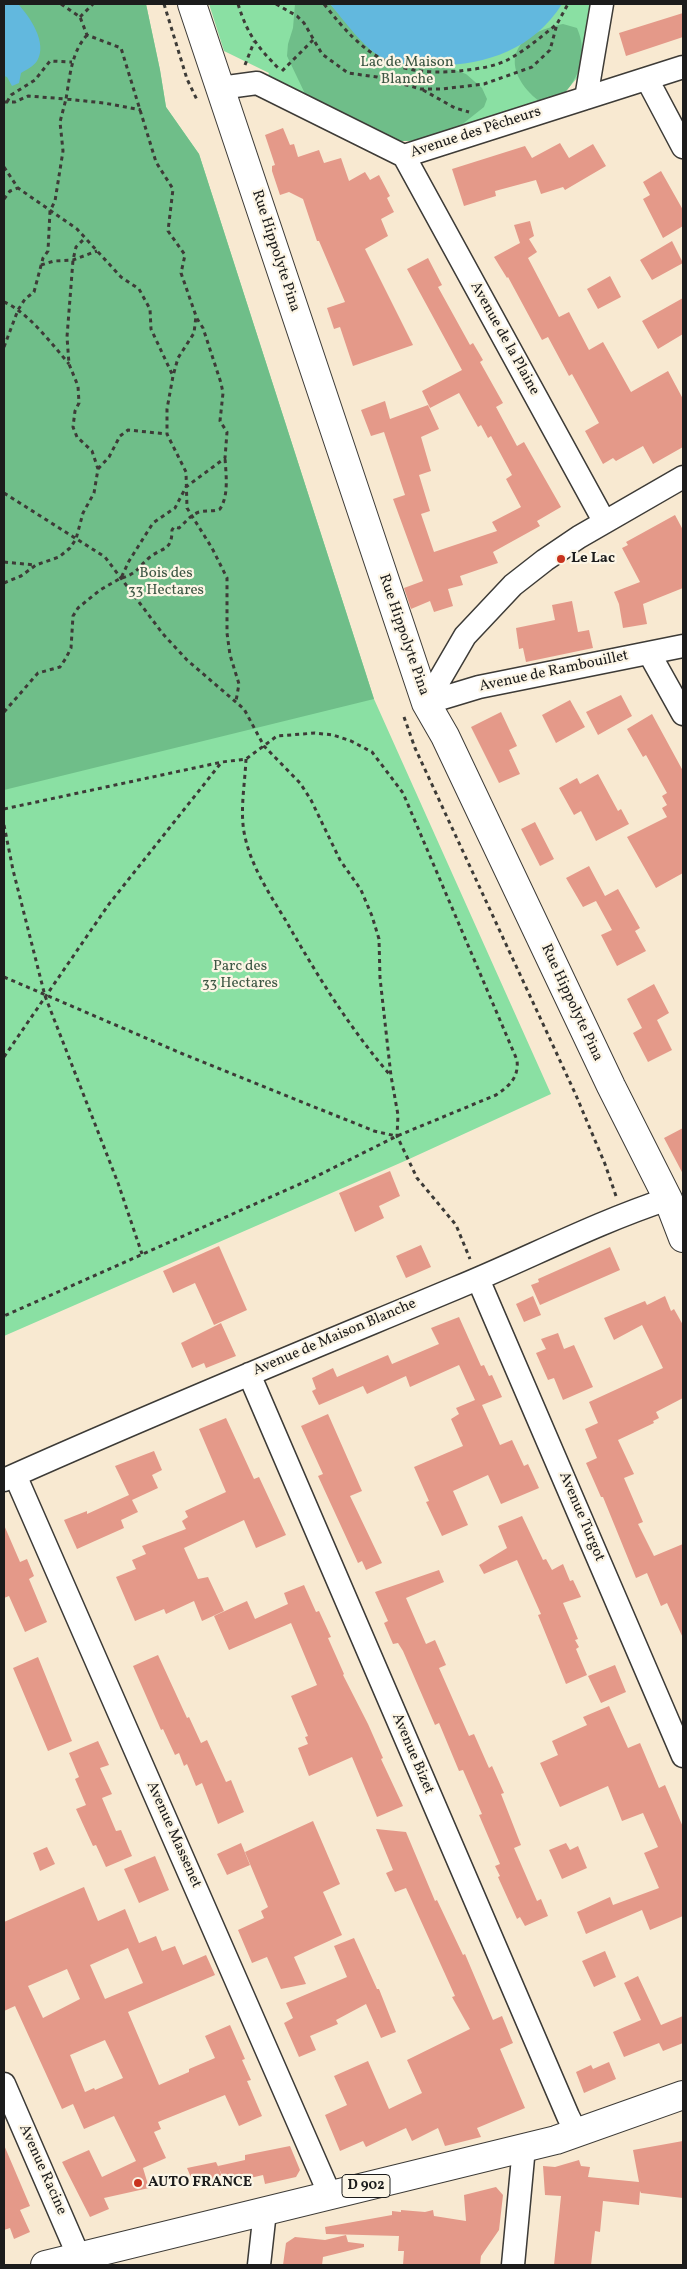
<!DOCTYPE html>
<meta charset="utf-8">
<style>
body{margin:0}
#map{position:relative;width:687px;height:2269px;overflow:hidden;background:#f8e9d1;font-family:Vollkorn,serif}
canvas{display:block}
.frame{position:absolute;inset:0;border:5px solid #1c1c1c;pointer-events:none}
</style>
<div id="map">
<canvas width="687" height="2269"></canvas>
<div class="frame"></div>
</div>
<script>
const ctx = document.querySelector('canvas').getContext('2d');
ctx.lineJoin = 'round';
function paint(path, color) {
  ctx.fillStyle = color;
  ctx.fill(path, 'evenodd');
}
function strokePath(path, color, width, dash) {
  ctx.strokeStyle = color;
  ctx.lineWidth = width;
  ctx.lineCap = dash ? 'butt' : 'round';
  ctx.setLineDash(dash || []);
  ctx.stroke(path);
}
function write(font, color, halo, rows, align = 'center') {
  ctx.font = font + ' Vollkorn,serif';
  ctx.lineWidth = 4.5;
  ctx.setLineDash([]);
  ctx.textBaseline = 'middle';
  ctx.strokeStyle = halo;
  ctx.fillStyle = color;
  for (const [text, x, y, turn = 0] of rows) {
    ctx.save();
    ctx.translate(x, y);
    ctx.rotate((+turn || 0) * Math.PI / 180);
    ctx.textAlign = isNaN(turn) ? turn : align;
    if (halo) ctx.strokeText(text, 0, 0);
    ctx.fillText(text, 0, 0);
    ctx.restore();
  }
}
const green = new Path2D(`
 M4,4H146L160,70L166,107L199,154L374,699L551,1094L407,1160L4,1336Z
 M209,4H592L577,78L561,97L411,141H402L266,80L269,73L224,51Z`);
const forest = new Path2D(`
 M4,4H146L160,70L166,107L199,154L374,699L4,790Z
 M295,4H330L371,50L382,58L444,66L466,74L482,88L487,99L484,107L455,130L422,140L402,141L383,136L308,100L287,56L288,44L293,28Z
 M563,24L577,28C588,53 580,78 561,97L539,101C523,89 505,65 521,44C529,33 550,27 563,24Z`);
const water = new Path2D(`
 M4,4H18C30,17 48,43 37,61C34,66 26,70 21,73L19,83L12,86L7,77L4,76Z
 M330,4H562C532,52 479,68 424,65C411,64 395,64 383,58C365,50 343,19 330,4Z`);
const building = new Path2D(`
 M683,13V37L626,56L619,33Z
 M283,128L290,145L294,144L298,157L319,150L324,163L341,158L349,181L365,172L370,180L379,175L390,196L387,198L394,212L381,219L388,236L365,249L413,345L353,366L340,327L334,329L327,308L345,302L319,241H317L303,199L289,192L280,195L272,171V166L275,165L265,135Z
 M560,143L569,158L593,144L606,166L565,190L563,187L541,194L536,180L495,191L496,196L464,206L452,169L525,146L532,158Z
 M661,171L683,210V226L663,238L643,199L650,195L643,182Z
 M530,221L534,236L529,239L537,252L528,258L559,317L569,312L589,350L603,342L631,392L668,371L683,399V447L653,464L643,446L616,461L613,458L603,464L585,431L599,423L572,374L569,376L548,337L542,340L508,277L507,278L494,257L520,243L514,225Z
 M672,241L683,263L652,280L640,260Z
 M428,258L442,285L438,287L470,345L473,343L483,360L480,362L503,403L496,407L517,446L524,442L561,507L537,521L540,526L493,552L498,563L460,576L463,585L448,589L453,606L434,612L430,601L411,609L404,588L423,581L393,499L405,495L384,432L371,436L361,410L385,401L390,419L428,405L439,429L421,437L431,471L419,475L430,511L421,514L434,552L497,531L492,522L521,507L506,479L512,475L491,436L488,438L481,425L478,427L459,393L430,408L422,391L462,370L407,269Z
 M610,276L621,297L598,309L587,289Z
 M683,298V334L658,349L642,321Z
 M675,515L683,530V588L643,604L647,624L623,628L619,604L614,592L640,582L622,548L628,545L626,542Z
 M572,601L578,632L589,630L593,648L526,662L523,648L519,649L516,628L555,620L552,605Z
 M621,695L632,716L598,735L586,712Z
 M570,700L585,727L556,743L542,715Z
 M501,712L517,746L509,750L520,774L499,783L471,727Z
 M652,714L683,771V873L656,888L627,837L667,817L662,808L667,805L662,796L667,793L646,755L643,757L627,729Z
 M598,774L618,811L621,809L629,824L596,841L581,811L574,815L559,788L577,778L580,784Z
 M535,822L554,859L540,866L521,829Z
 M589,866L605,896L618,889L640,928L635,931L646,951L617,966L601,935L612,930L596,901L583,907L566,878Z
 M654,984L669,1013L657,1020L672,1050L648,1062L633,1033L642,1028L627,999Z
 M683,1128V1174L664,1138Z
 M390,1171L400,1196L379,1206L384,1218L355,1232L339,1193Z
 M421,1245L431,1267L406,1278L396,1256Z
 M219,1246L247,1310L214,1325L195,1283L173,1293L163,1271Z
 M610,1247L620,1270L540,1305L531,1285L539,1282L538,1279Z
 M533,1296L541,1315L524,1322L516,1304Z
 M665,1296L671,1311L674,1309L683,1325V1398L656,1412L659,1418L653,1421L654,1423L618,1440L634,1474L624,1478L643,1522L638,1524L654,1556L683,1544V1638L667,1603L661,1606L647,1573L636,1578L603,1497H601L586,1463L597,1458L585,1429L598,1423L589,1402L663,1368L642,1325L614,1340L604,1318L645,1301L647,1305Z
 M459,1317L481,1366L484,1365L489,1376L492,1375L502,1397L482,1405L500,1445L512,1440L524,1466L528,1464L539,1488L501,1504L488,1475L453,1491L468,1525L442,1536L426,1502L429,1501L414,1467L463,1446L451,1419L459,1414L456,1408L475,1400L459,1365L410,1387L406,1376L367,1394L363,1386L319,1405L312,1391L316,1389L312,1378L333,1368L337,1377L388,1355L392,1364L439,1344L431,1328Z
 M221,1323L236,1356L206,1368L204,1363L192,1368L181,1343Z
 M558,1333L564,1349L574,1345L593,1387L563,1400L554,1378L548,1380L536,1353L546,1349L541,1339Z
 M328,1414L362,1491L350,1496L382,1563L366,1570L362,1561L358,1563L318,1476L323,1474L301,1426Z
 M226,1418L254,1479L259,1477L286,1535L256,1548L244,1520L184,1548L198,1579L208,1577L224,1611L202,1621L194,1601L166,1614L164,1609L135,1621L116,1577L136,1569L132,1560L146,1554L142,1546L186,1529L182,1521L188,1517L185,1511L226,1492L199,1429Z
 M154,1451L162,1470L152,1475L158,1488L132,1500L138,1512L121,1520L124,1528L77,1549L64,1520L87,1511V1514L129,1495L115,1466Z
 M522,1516L543,1560L546,1559L552,1570L563,1564L570,1581L573,1580L581,1597L563,1603L578,1639L575,1640L579,1647L576,1649L587,1675L566,1684L538,1615L541,1614L517,1560L484,1574L479,1565L507,1548L498,1526Z
 M4,1525L20,1562L27,1559L34,1576L29,1579L47,1622L25,1632L9,1596L4,1598Z
 M439,1570L444,1582L406,1598L426,1644L435,1640L446,1665L439,1668L469,1736L474,1734L489,1768L492,1766L504,1793L501,1794L521,1845L514,1848L537,1901L541,1899L548,1916L525,1926L520,1917L517,1919L498,1877L500,1876L495,1866L500,1864L479,1815L482,1814L463,1770L459,1771L439,1723L435,1725L403,1651L398,1643L393,1644L384,1623L388,1621L375,1592Z
 M304,1585L316,1612L319,1611L331,1637L328,1638L344,1674L343,1675L368,1724L383,1758L381,1759L403,1806L377,1817L352,1757L309,1776L298,1748L308,1744L305,1737L308,1736L291,1696L317,1685L291,1623L229,1650L214,1616L247,1601L255,1619L288,1604L284,1593Z
 M158,1655L187,1718L189,1717L201,1743L207,1740L226,1782L231,1780L244,1812L218,1824L202,1783L196,1786L187,1764L184,1766L179,1753L175,1755L163,1729L161,1730L133,1666Z
 M38,1657L72,1741L48,1751L13,1668Z
 M615,1665L626,1692L601,1703L588,1676Z
 M609,1706L628,1748L640,1743L659,1788L665,1785L683,1827V1916L650,1930L642,1910L586,1934L577,1912L610,1897L613,1905L659,1888L644,1853L658,1847L643,1813L622,1821L608,1786L560,1807L540,1763L558,1755L552,1741L587,1725L583,1717Z
 M98,1741L109,1765L100,1768L112,1794L102,1798L116,1831L121,1830L132,1856L106,1867L96,1845L93,1846L76,1809L86,1805L75,1779L79,1777L69,1753Z
 M313,1821L340,1884L323,1892L342,1935L294,1957L306,1984L281,1989L267,1957L252,1963L238,1930L264,1918L261,1911L268,1907L245,1852Z
 M376,1829L406,1832L435,1901L437,1900L463,1955L465,1954L493,2020L502,2016L513,2043L500,2049L525,2108L477,2128L481,2137L445,2146L438,2128L412,2141L406,2128L366,2147L363,2141L340,2151L325,2115L347,2105L334,2076L368,2061L389,2109L422,2093L407,2060L470,2029L452,1997L455,1996L406,1888L395,1892L386,1873L393,1870Z
 M241,1843L250,1865L227,1875L217,1854Z
 M566,1843L570,1850L578,1846L587,1868L562,1879L549,1850Z
 M47,1847L55,1864L40,1871L33,1853Z
 M155,1856L169,1890L139,1903L124,1869Z
 M84,1887L98,1921L125,1909L139,1943L156,1936L162,1951L175,1946L183,1965L206,1955L215,1975L128,2012L159,2085L189,2072V2069L215,2058L205,2036L230,2025L245,2059L242,2060L251,2080L247,2081L262,2116L239,2126L225,2095L158,2122L161,2129L154,2132L166,2158L143,2168L149,2188L104,2198L109,2209L90,2217L62,2162L89,2150L102,2177L136,2161L114,2116L84,2129L73,2104L62,2109L15,2006L4,2011V1922ZM128,1948L143,1983L105,1999L90,1965ZM67,1969L80,1999L43,2018L28,1986ZM105,2040L123,2078L95,2090L94,2088L85,2092L70,2055Z
 M354,1938L377,1989H379L396,2032L381,2038L366,2004L336,2020L338,2024L310,2036L316,2050L299,2057L284,2023L293,2018L286,2003L347,1977L334,1946Z
 M605,1951L616,1977L594,1987L582,1961Z
 M638,1976L661,2025L683,2016V2043L663,2051L659,2043L624,2057L613,2032L641,2020L624,1983Z
 M609,2062L616,2079L584,2093L576,2072L591,2065L593,2069Z
 M683,2141V2198L641,2193L640,2191L639,2205L603,2201L600,2232L595,2231L591,2265H554L561,2196L545,2195L543,2166L555,2167L579,2160L581,2166L590,2167L588,2177L639,2182L633,2150Z
 M4,2145L30,2206L20,2210L30,2232L14,2239L10,2228L4,2230Z
 M290,2146L300,2170L296,2177L265,2184L263,2175L225,2184L218,2166L245,2160V2155Z
 M216,2162L222,2175L195,2187L187,2168Z
 M496,2187L503,2195L499,2230L481,2256L480,2265H403L404,2251H398L399,2236L326,2234L325,2227L392,2215V2211L401,2212V2210L425,2212L433,2210L434,2216L466,2221L464,2195Z
 M346,2235L348,2242L364,2244V2247L323,2257L322,2265H283L286,2243L295,2237L325,2240Z`);
const path = new Path2D(`
 M61,4L80,17L87,35L121,48L156,162L173,189L168,231L185,255L181,273L196,316L194,333L178,358L173,376L167,409V434L186,472L187,508L212,548L227,578V633L230,655L239,684L236,701
 M164,4L187,79L198,102
 M238,4C248,36 257,46 280,70
 M276,4L297,16L304,23L322,54L348,73L377,77L421,89H442L484,84L532,67L550,50L557,24L568,4
 M324,4C364,55 392,77 459,71C476,69 496,67 511,58C527,49 542,36 557,24
 M80,17L93,4
 M245,65L254,42
 M282,71L313,40
 M423,90L455,108L469,112
 M4,102H15L28,96L66,99C70,76 71,53 87,35
 M7,102L11,95L35,80L50,61L72,62
 M4,167L18,188L77,229L121,277L139,289L150,309L151,329L173,376
 M4,199L10,191L18,188
 M41,265L54,261L73,260L97,251
 M4,302C28,312 52,344 69,364
 M4,347L18,310L25,299L34,292L43,258L48,251L50,211L55,201L63,151L60,122L66,99L104,103L141,110
 M98,469L109,457L120,436L128,430L167,434
 M4,493L105,557L163,634L187,660L244,709L264,746L300,783L311,800L340,860L361,890L372,916L379,939L380,978L391,1076L398,1115L397,1136L417,1178L456,1225L470,1259
 M4,562L35,565
 M122,578C138,573 138,567 150,557C163,547 172,551 172,530L174,527L179,528C186,522 190,515 199,512C206,510 213,512 220,509C229,495 226,475 225,458
 M4,583L21,576L36,565L59,557L70,548L76,539L83,513L94,493L98,469L92,451L77,437L73,427L75,411L79,403L78,386L69,364L67,337L73,260L76,247L84,239
 M4,712L38,673L60,667L66,658L71,648L73,616L78,608L100,590L121,578L129,561L153,523L175,508L186,487L225,458L227,432L220,421L223,393L221,383L203,328L196,317
 M404,717L415,748L575,1093L605,1164L616,1196
 M246,759C245,783 240,809 244,832C250,865 269,893 286,921C317,975 350,1029 391,1076
 M4,809L222,762L246,759L277,736L315,733L333,735L351,741L372,752L403,793L517,1060C519,1078 509,1086 496,1095L397,1136L311,1179L4,1316
 M4,825L13,870L45,996L118,1183L142,1254
 M4,977L183,1054L374,1131L396,1136
 M4,1057L109,904L221,763`);
const street = new Path2D(`
 M647,79L683,147
 M220,88L257,83L404,156L683,67
 M586,98L602,4
 M404,156L604,521
 M649,653L683,714
 M426,703L465,636L513,585L545,560L579,537L683,477
 M426,703L479,687L683,646
 M478,1279L683,1756
 M249,1374L568,2116L577,2134
 M15,1475L330,2195
 M4,1480C153,1413 305,1351 456,1288C527,1259 595,1223 668,1199
 M4,2084L79,2257
 M259,2265L265,2211
 M513,2265L524,2147`);
const secondary = new Path2D(`
 M192,4L426,703L445,736L611,1086L668,1199L683,1238`);
const primary = new Path2D(`
 M45,2265L556,2140L683,2095`);
const markers = [
 [561,559,5,"#c8321e"],
 [138,2183,5,"#c8321e"]
];
const shields = [
 [366,2186,48]
];
const shieldNames = [
 ["D 902",366,2186]
];
const parkNames = [
 ["Lac de Maison",407,63],
 ["Blanche",407,80],
 ["Bois des",166,574],
 ["33 Hectares",166,591],
 ["Parc des",240,967],
 ["33 Hectares",240,984]
];
const streetNames = [
 ["Avenue des Pêcheurs",476,133,-18],
 ["Rue Hippolyte Pina",275,251,72],
 ["Avenue de la Plaine",504,339,61],
 ["Rue Hippolyte Pina",403,635,71],
 ["Avenue de Rambouillet",554,672,-12],
 ["Rue Hippolyte Pina",571,1003,65],
 ["Avenue de Maison Blanche",335,1338,-23],
 ["Avenue Turgot",581,1517,67],
 ["Avenue Bizet",412,1754,67],
 ["Avenue Massenet",173,1835,66],
 ["Avenue Racine",42,2170,66]
];
const poiNames = [
 ["Le Lac",571,559],
 ["AUTO FRANCE",148,2183]
];
paint(green, '#8ae0a3');
paint(forest, '#6fbe89');
paint(water, '#62b8de');
paint(building, '#e49989');
strokePath(street, '#3d3b37', 25);
strokePath(secondary, '#3d3b37', 30);
strokePath(primary, '#3d3b37', 30);
strokePath(path, '#3d3b37', 3, [4, 4]);
strokePath(street, '#fff', 22);
strokePath(secondary, '#fff', 28);
strokePath(primary, '#fff', 28);
for (const [x, y, r, color] of markers) {
  const dot = new Path2D();
  dot.arc(x, y, r, 0, 2 * Math.PI);
  ctx.fillStyle = color;
  ctx.fill(dot);
  strokePath(dot, '#fcf5e5', 2);
}
for (const [x, y, w] of shields) {
  const box = new Path2D();
  box.roundRect(x - w / 2, y - 11.5, w, 23, 4);
  ctx.fillStyle = '#fcf5e5';
  ctx.fill(box);
  strokePath(box, '#1c1c1c', 1);
}
write('bold 14px', '#1c1c1c', null, shieldNames);
write('15px', '#3d5744', '#fcf5e5', parkNames);
write('15px', '#1c1c1c', '#fcf5e5', streetNames);
write('bold 15px', '#1c1c1c', '#fcf5e5', poiNames, 'left');
</script>
